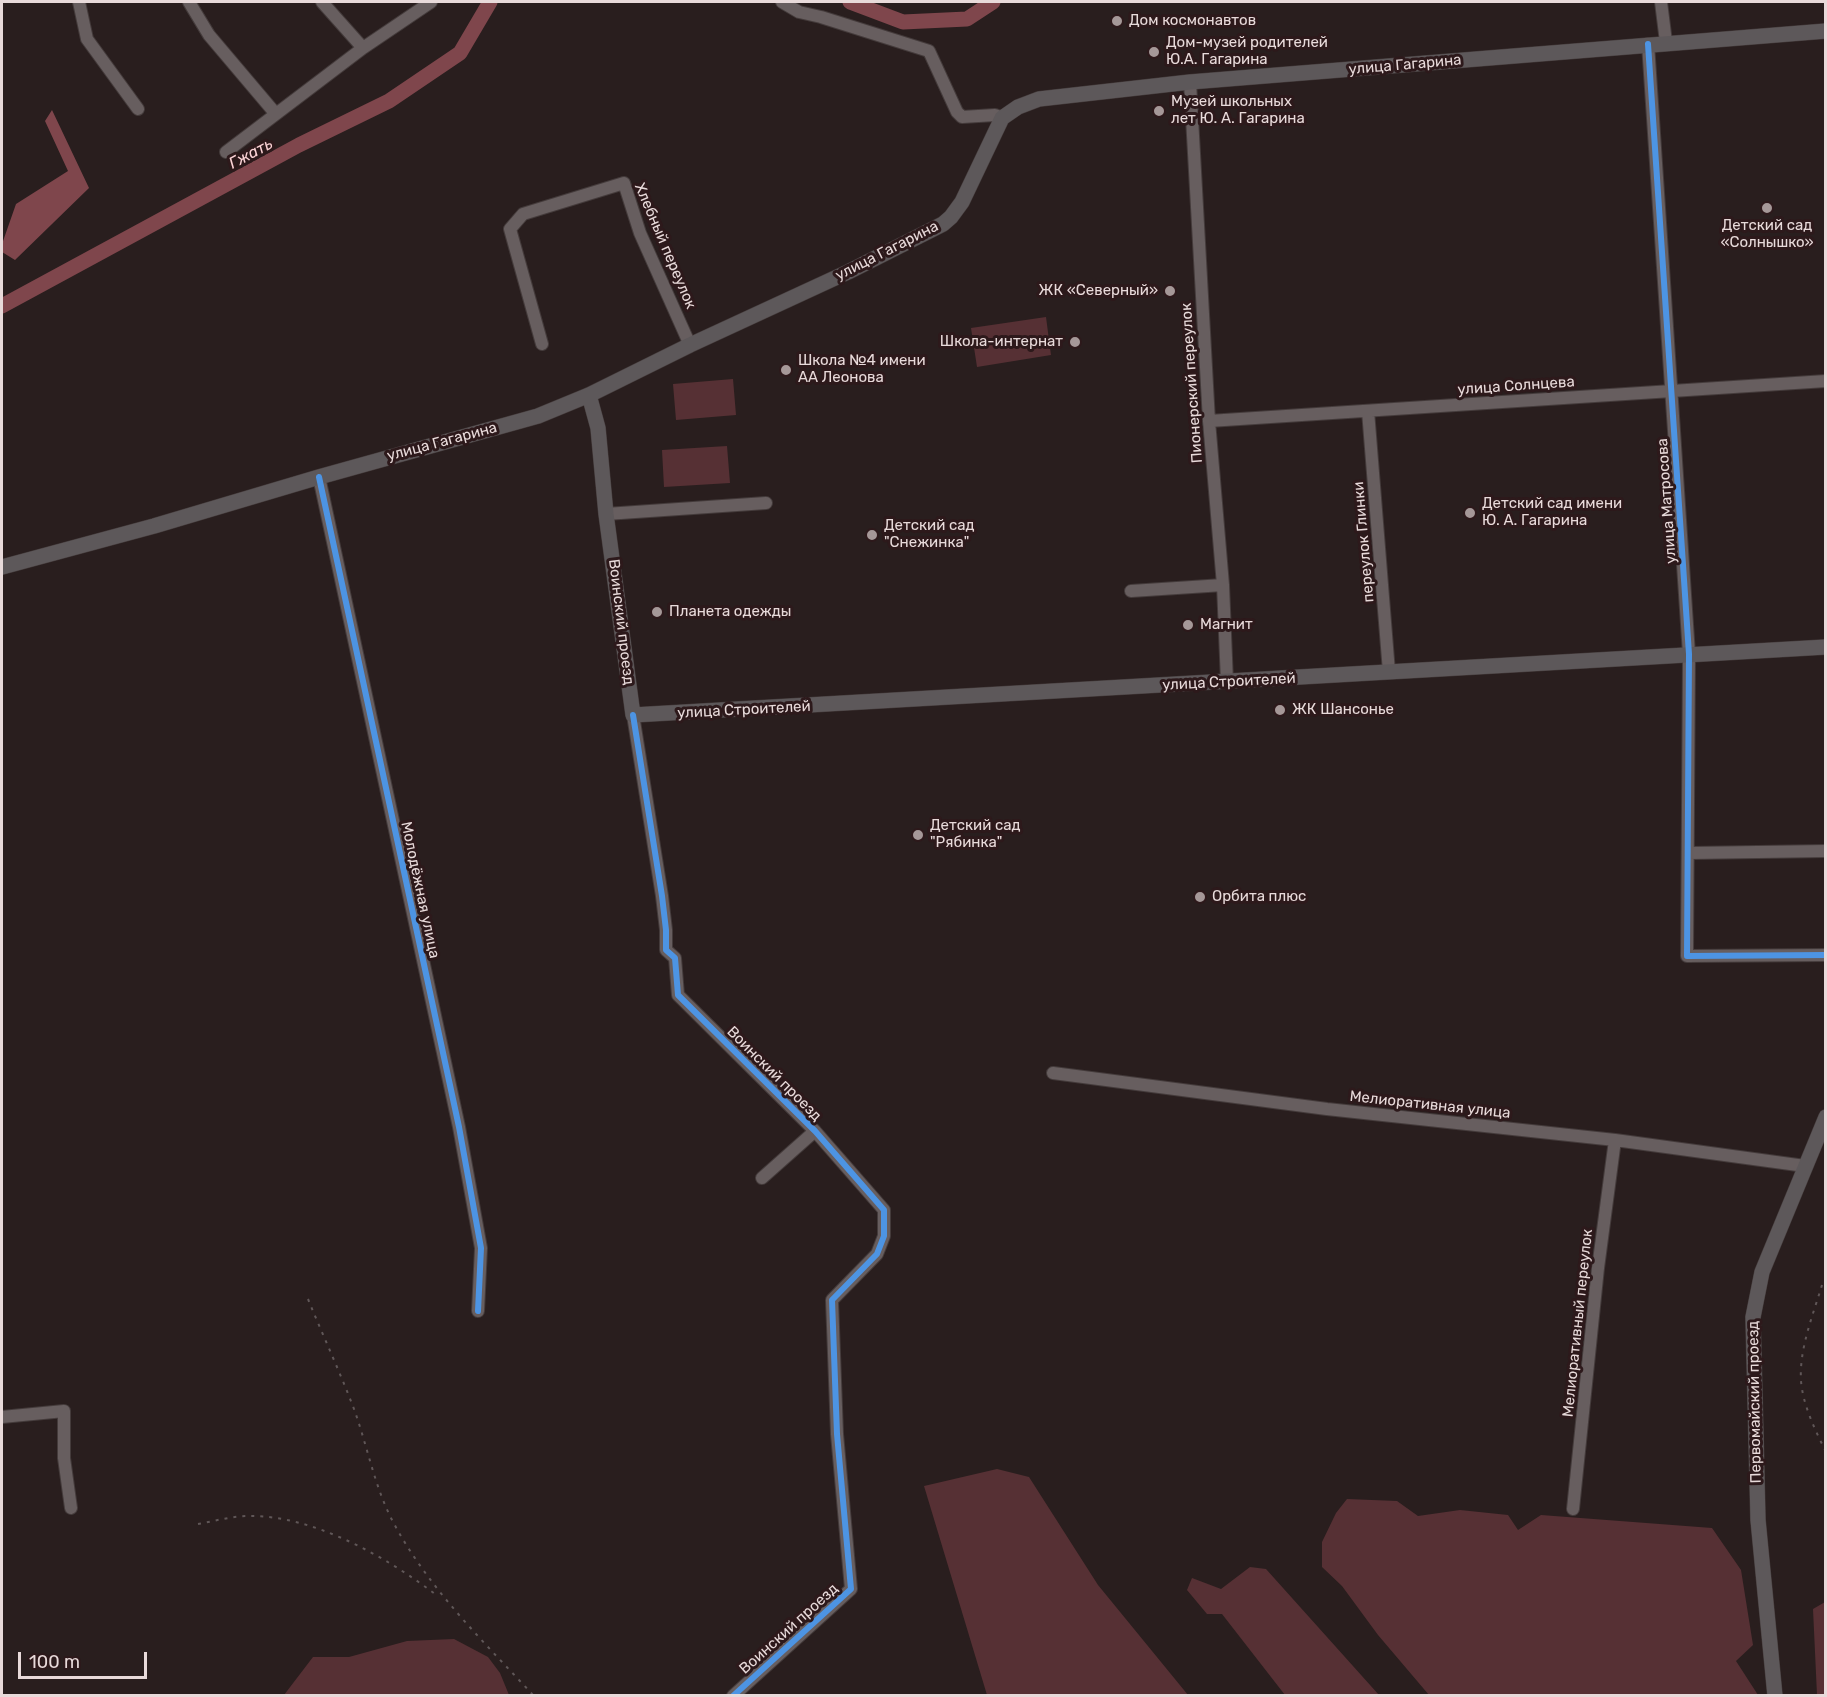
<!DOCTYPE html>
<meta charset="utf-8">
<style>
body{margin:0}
#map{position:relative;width:1827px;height:1697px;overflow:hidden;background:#291e1e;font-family:Rubik,sans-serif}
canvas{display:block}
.frame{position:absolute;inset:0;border:3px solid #e8dada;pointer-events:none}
.scale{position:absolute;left:18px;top:1652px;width:129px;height:27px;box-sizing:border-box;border:3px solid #e8dada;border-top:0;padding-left:8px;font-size:18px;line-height:21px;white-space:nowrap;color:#e8dada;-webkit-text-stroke:4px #2d191b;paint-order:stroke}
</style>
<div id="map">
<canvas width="1827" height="1697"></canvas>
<div class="frame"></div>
<div class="scale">100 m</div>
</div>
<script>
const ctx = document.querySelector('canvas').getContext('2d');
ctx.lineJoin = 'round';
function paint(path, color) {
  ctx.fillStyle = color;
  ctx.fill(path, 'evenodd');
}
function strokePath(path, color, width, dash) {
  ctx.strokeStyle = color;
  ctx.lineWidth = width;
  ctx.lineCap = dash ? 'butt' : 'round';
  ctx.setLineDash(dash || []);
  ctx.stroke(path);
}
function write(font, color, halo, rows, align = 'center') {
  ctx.font = font + ' Rubik,sans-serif';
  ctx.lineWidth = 6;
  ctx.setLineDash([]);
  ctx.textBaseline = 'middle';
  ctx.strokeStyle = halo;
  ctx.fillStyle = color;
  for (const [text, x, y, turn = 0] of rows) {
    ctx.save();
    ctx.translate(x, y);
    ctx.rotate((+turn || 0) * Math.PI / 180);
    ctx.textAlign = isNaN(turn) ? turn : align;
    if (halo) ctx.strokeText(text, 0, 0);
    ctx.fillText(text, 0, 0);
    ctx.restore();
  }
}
const green = new Path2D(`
 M1046,317L1051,355L977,367L971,328Z
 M733,379L736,415L676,420L673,384Z
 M727,446L730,483L664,487L662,450Z
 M997,1469L1029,1477L1098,1585L1188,1695H987L924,1486Z
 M1347,1499L1397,1501L1418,1516L1460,1510L1508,1515L1518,1530L1541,1515L1712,1528L1741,1570L1753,1645L1736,1661L1758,1695H1429L1378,1635L1342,1586L1322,1567V1542L1336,1513Z
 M1250,1567L1266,1569L1379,1695H1285L1222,1614H1207L1187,1590L1192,1578L1221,1589Z
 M1825,1602V1695H1817L1813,1609Z
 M454,1639L488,1657L500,1673L509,1695H284L313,1657H349L407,1641Z`);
const water = new Path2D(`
 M52,110L89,188L15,260L2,252V244L16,204L68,171L45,121Z`);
const river = new Path2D(`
 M850,2L903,22L967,19L993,2
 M2,306L299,145L389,101L460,53L490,2`);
const minor = new Path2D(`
 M79,2L87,39L138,109
 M189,2L209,35L275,113
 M782,2L799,12L821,17L929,51L957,112L962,117L995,115L1002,118
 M1661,2L1666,42
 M1648,44L1689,654L1687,956L1826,955
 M363,48L431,2
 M1190,82L1209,421L1223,585L1227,682
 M226,152L363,48L322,2
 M542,344L510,229L523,214L624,183L640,233L690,345
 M1368,411L1389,672
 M1209,421L1826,381
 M319,477L459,1127L481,1248L478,1311
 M606,514L766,503
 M1131,591L1223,585
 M633,715L662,896L666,930V950L675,958L678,995L815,1131L884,1210V1236L877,1254L832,1300L837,1434L851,1589L733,1696
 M1689,853L1826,851
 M1053,1073L1327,1109L1615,1140L1805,1166
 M762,1178L815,1131
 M2,1417L64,1411V1458L71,1508
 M1573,1509L1598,1268L1615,1140`);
const major = new Path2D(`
 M589,395L598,428L606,514L633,715L1826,647
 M2,567L154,526L319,477L538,416L589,395L690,345L848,272L943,224L951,217L962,202L1002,118L1018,107L1039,99L1190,82L1826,31
 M1775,1696L1758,1520L1753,1317L1762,1272L1826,1117`);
const rail = new Path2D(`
 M1822,1285C1813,1315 1799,1349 1801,1381C1803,1405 1815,1430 1826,1452
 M308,1299C323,1336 340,1372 354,1409C367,1445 374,1484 391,1518C426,1586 482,1640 534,1696
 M198,1524C215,1521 232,1516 249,1516C312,1515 385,1556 435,1594`);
const cycleway = new Path2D(`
 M1648,44L1689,654L1687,956L1826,955
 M319,477L459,1127L481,1248L478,1311
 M633,715L662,896L666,930V950L675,958L678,995L815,1131L884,1210V1236L877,1254L832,1300L837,1434L851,1589L733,1696`);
const markers = [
 [1117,21,6,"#a59898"],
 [1154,52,6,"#a59898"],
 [1159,111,6,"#a59898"],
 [1767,208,6,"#a59898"],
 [1170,291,6,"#a59898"],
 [1075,342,6,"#a59898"],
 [786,370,6,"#a59898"],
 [1470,513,6,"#a59898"],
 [872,535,6,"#a59898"],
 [657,612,6,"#a59898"],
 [1188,625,6,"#a59898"],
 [1280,710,6,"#a59898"],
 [918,835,6,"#a59898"],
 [1200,897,6,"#a59898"]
];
const poiNames = [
 ["Дом космонавтов",1129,21],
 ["Дом-музей родителей",1166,43],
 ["Ю.А. Гагарина",1166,60],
 ["Музей школьных",1171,102],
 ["лет Ю. А. Гагарина",1171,119],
 ["Детский сад",1767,226,"center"],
 ["«Солнышко»",1767,243,"center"],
 ["ЖК «Северный»",1158,291,"right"],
 ["Школа-интернат",1063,342,"right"],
 ["Школа №4 имени",798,361],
 ["АА Леонова",798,378],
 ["Детский сад имени",1482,504],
 ["Ю. А. Гагарина",1482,521],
 ["Детский сад",884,526],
 ["\"Снежинка\"",884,543],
 ["Планета одежды",669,612],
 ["Магнит",1200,625],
 ["ЖК Шансонье",1292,710],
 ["Детский сад",930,826],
 ["\"Рябинка\"",930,843],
 ["Орбита плюс",1212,897]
];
const streetNames = [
 ["улица Гагарина",1405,65,-5],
 ["Хлебный переулок",665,246,67],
 ["улица Гагарина",887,251,-27],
 ["Пионерский переулок",1192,383,-94],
 ["улица Солнцева",1516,386,-4],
 ["улица Гагарина",442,442,-15],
 ["улица Матросова",1667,501,-94],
 ["переулок Глинки",1364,542,-95],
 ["Воинский проезд",621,622,83],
 ["улица Строителей",1229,682,-3],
 ["улица Строителей",744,710,-3],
 ["Молодёжная улица",420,890,78],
 ["Воинский проезд",774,1074,45],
 ["Мелиоративная улица",1430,1105,6],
 ["Мелиоративный переулок",1578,1323,-84],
 ["Первомайский проезд",1755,1402,-91],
 ["Воинский проезд",789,1629,-42]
];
const waterNames = [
 ["Гжать",251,154,-28]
];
paint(green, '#563034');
paint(water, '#7f464c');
strokePath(river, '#7f464c', 15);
strokePath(minor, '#443b3b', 14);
strokePath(major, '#443b3b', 16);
strokePath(minor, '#675e5f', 12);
strokePath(major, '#5d585a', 15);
strokePath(rail, '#605758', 2, [3, 6]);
strokePath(cycleway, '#4d94e3', 6);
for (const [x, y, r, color] of markers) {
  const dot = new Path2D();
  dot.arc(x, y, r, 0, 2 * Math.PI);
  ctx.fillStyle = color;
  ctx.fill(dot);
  strokePath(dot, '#2d191b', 2);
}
write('15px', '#e8dada', '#2d191b', poiNames, 'left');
write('15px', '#e8dada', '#2d191b', streetNames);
write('italic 16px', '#fcd3d6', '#2d191b', waterNames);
</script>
